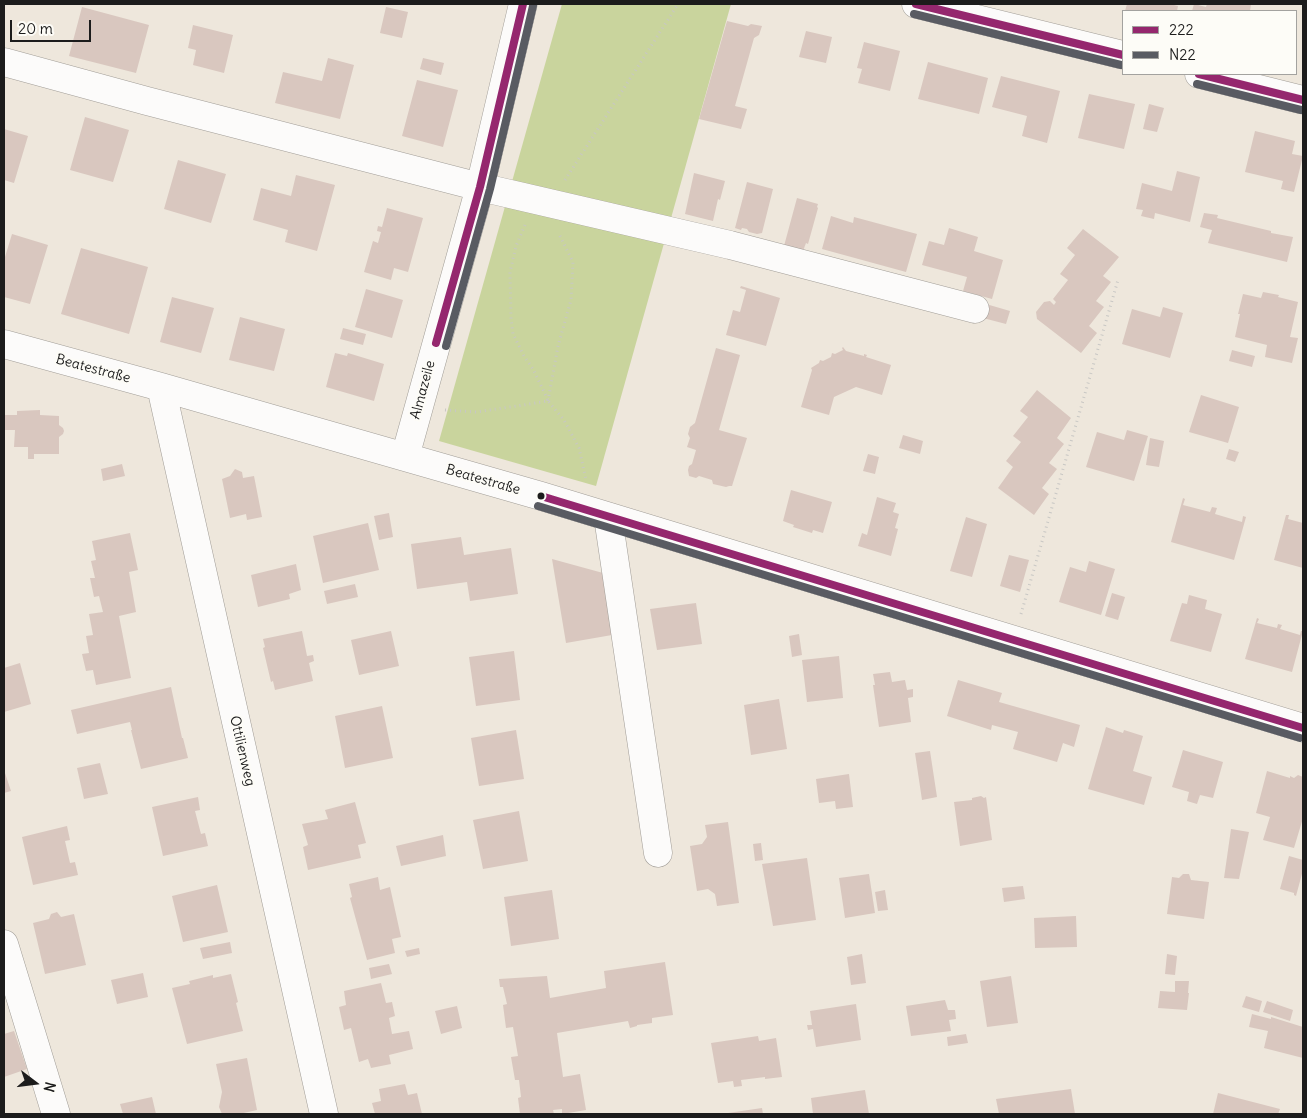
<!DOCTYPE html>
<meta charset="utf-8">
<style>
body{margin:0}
#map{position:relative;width:1307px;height:1118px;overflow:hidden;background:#eee7dc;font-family:Delius,sans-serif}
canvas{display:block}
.frame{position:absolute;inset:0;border:5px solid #1c1c1c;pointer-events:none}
.legend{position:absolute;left:1122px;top:10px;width:175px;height:65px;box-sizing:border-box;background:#fdfcf7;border:1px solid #a3a29f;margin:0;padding:6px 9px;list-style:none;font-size:15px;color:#1c1c1c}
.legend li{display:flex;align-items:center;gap:10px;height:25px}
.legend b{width:25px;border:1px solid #a3a29f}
.north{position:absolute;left:10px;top:1058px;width:50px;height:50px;-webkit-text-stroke:4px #fdfcf7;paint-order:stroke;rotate:105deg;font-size:14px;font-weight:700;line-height:20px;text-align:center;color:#1c1c1c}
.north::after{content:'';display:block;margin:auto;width:18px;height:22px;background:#1c1c1c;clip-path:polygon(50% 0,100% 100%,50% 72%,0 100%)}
.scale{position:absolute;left:10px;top:20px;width:81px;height:22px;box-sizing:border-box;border:2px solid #1c1c1c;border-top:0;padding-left:6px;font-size:15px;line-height:18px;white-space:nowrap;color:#1c1c1c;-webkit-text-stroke:4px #fdfcf7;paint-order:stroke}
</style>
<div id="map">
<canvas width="1307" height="1118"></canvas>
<div class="frame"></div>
<ul class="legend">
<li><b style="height:6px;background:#95276e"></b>222</li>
<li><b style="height:6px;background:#595b62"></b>N22</li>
</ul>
<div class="north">N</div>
<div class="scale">20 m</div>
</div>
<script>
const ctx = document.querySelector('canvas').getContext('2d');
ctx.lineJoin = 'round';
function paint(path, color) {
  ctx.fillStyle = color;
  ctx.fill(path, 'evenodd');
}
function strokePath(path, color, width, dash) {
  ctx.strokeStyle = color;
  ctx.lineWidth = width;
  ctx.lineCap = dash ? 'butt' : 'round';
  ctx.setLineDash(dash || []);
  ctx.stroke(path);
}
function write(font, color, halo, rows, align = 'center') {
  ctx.font = font + ' Delius,sans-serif';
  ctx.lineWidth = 4.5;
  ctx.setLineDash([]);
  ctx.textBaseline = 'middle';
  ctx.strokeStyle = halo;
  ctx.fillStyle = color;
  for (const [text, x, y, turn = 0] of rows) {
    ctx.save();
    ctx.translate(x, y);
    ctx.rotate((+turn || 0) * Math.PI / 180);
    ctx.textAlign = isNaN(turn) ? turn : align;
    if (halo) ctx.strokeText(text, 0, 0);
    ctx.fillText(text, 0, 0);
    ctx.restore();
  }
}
const green = new Path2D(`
 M562,4H731L596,486L439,441Z`);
const building = new Path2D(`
 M1127,4H1174V5L1178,6L1177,11H1125Z
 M1194,4L1206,7L1207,4H1251L1250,11H1192Z
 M82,7L149,25L136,73L69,56Z
 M386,7L408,12L402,38L380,33Z
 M727,21L748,26L751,24L762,26L759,35L754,38L735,106L747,109L741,129L699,119Z
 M193,25L233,35L224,73L193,65L196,50L188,48Z
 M806,31L832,37L826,63L799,57Z
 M864,42L900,51L890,91L858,83L862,69L857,68Z
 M328,58L354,65L340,119L275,103L283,72L322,81Z
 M423,58L444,63L441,75L420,69Z
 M928,62L988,78L979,114L918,99Z
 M1001,76L1060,91L1047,143L1022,136L1027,116L992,107Z
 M417,80L458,90L443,147L402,136Z
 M1089,94L1135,104L1124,149L1078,138Z
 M1149,104L1164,108L1157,132L1143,129Z
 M85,117L129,130L113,182L70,170Z
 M4,129L28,136L14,183L4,180Z
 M1255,131L1295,141L1292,154L1303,156L1294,192L1281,189L1283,181L1245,172Z
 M178,160L226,174L211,223L164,209Z
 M1177,171L1200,177L1190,222L1155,213L1154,219L1141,216L1143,210L1136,209L1142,183L1172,191Z
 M694,173L725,181L720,200L718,199L713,221L685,214Z
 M296,175L335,185L317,251L285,242L288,230L253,220L261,188L291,196Z
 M747,182L773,189L762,233L757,234L749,232L747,229L742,228L741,230L735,228Z
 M797,198L818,204L817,207L818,208L808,244L806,243L803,251L784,246Z
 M387,208L423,218L408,272L394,268L391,280L364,272L373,241L378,243L381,232L377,231L378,226L382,227Z
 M1204,213L1218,215L1217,218L1271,231V233L1293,237L1287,262L1208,243L1212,230L1200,227Z
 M831,216L853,223L854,217L917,234L906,272L822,249Z
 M949,228L978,237L974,251L1003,260L992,299L963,291L967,277L922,265L929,241L944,245Z
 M1083,229L1119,257L1103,276L1111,282L1096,301L1104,307L1089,326L1097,333L1081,353L1037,319L1036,312L1044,302L1050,301L1054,305L1056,302L1053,299L1068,280L1060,274L1075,255L1067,248Z
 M12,234L48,245L30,304L4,297V257H5Z
 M81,248L148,267L129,334L61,314Z
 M741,286L780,298L766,346L726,335L733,310L740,312L746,290L740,288Z
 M366,289L403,300L392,338L355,327Z
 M1263,292L1279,295L1278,297L1298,302L1290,337L1298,338L1292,363L1265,357L1267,345L1235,337L1240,314H1238L1243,294L1261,298Z
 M172,297L214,308L201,353L160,342Z
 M986,304L1010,311L1006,324L983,318Z
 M1163,307L1183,313L1170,358L1122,344L1132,309L1160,317Z
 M240,317L285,329L274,371L229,360Z
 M343,328L366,334L363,345L340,339Z
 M843,347L846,351L864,356V354L867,355L866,357L891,365L882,395L856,387L834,397L829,415L801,407L812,370L811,368L819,363L820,360L823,361L831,357L832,353L835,354L843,350L842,348Z
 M716,348L740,355L719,430L747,438L732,486H729L726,487L713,484L712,480L699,476L696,478L689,476L688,470L689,466L692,464L696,450L687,447L690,438L688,434L690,427L695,423Z
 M1232,350L1255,356L1252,367L1229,361Z
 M335,353L347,356L348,353L384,364L374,401L326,387Z
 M1037,390L1071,418L1057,438L1064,444L1049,463L1057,469L1042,488L1049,494L1034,515L998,488L1013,467L1006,461L1021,442L1013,436L1028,417L1020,411Z
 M1201,395L1239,407L1228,443L1189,432Z
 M40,410V415L59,416V425L63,428L64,431L63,434L59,437V454H34V459H28V447H14L15,430H4V415H17V411Z
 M1127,430L1148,436L1134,481L1086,467L1097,432L1124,440Z
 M903,435L923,441L920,454L899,448Z
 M1150,438L1164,441L1159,467L1146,465Z
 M1229,449L1239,452L1235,462L1226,459Z
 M868,454L879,457L875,474L863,471Z
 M122,464L125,476L103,481L101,469Z
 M235,469L242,472L243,478L254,476L262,517L247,520L246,514L230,518L222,479L230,476Z
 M791,490L832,502L823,533L813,530L812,533L793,527L794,525L783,521Z
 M877,497L896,503L893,512L899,514L895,528L898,529L891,556L858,546L862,533L867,535Z
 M1183,498L1185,499L1183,505L1210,512L1212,507L1217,508L1215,514L1242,522L1243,516L1246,517L1234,560L1171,542Z
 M389,513L393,537L379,540L374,516Z
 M1286,515H1289L1288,519L1303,523V568L1274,560Z
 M966,517L987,524L972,577L950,571Z
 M368,523L379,570L323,583L313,536Z
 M130,533L138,570L129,572L136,612L119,616L131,678L96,685L93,670L86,671L82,654L89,653L86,636L93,635L89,614L103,612L99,596L94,597L90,578H95L91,561L96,560L92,541Z
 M461,537L464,555L511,548L518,594L470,601L467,582L417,589L411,544Z
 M1009,555L1029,560L1020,592L1000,586Z
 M552,559L603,573L612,635L566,643Z
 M1089,561L1115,569L1101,615L1059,602L1070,567L1086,572Z
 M296,564L301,590L289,594L290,599L258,607L251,575Z
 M355,584L358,597L327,604L324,591Z
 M1112,593L1125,597L1118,620L1105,616Z
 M1189,595L1207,600L1205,609L1222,614L1211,652L1170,641L1182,603L1187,604Z
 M696,603L702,644L657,650L650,609Z
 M1257,618L1259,619L1257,623L1277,628L1278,624L1282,625L1280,629L1300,635L1301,631H1303L1292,672L1245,659Z
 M302,631L307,656L313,655L314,661L309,663L313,681L275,690L273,681L271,682L263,648L265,647L263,639Z
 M391,631L399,666L359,675L351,640Z
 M799,634L802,655L792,657L789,636Z
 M514,651L520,700L476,706L469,657Z
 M839,656L843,698L807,702L802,660Z
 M20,663L31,704L4,712V668Z
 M890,672L892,682L905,680L907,690L913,689V697L908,698L911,722L879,727L873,685H875L873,674Z
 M958,680L1002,693L999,702L1080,725L1074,747L1063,743L1057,762L1013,749L1018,732L992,725L991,730L947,716Z
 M171,687L182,738H183L188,758L141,769L131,730H132L130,722L77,734L71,710Z
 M779,699L787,749L751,755L744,705Z
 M382,706L393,758L345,768L335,716Z
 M1106,727L1123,733L1124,730L1143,736L1133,771L1152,777L1144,805L1088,789Z
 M516,730L524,779L479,786L471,738Z
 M1183,750L1223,762L1213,798L1200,795L1197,804L1187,801L1189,792L1172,787Z
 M930,751L937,797L922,800L915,753Z
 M100,763L108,794L84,799L77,768Z
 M4,770L11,791L4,793Z
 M1267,771L1290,778V776L1294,778L1298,775L1303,777V818L1294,848L1263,840L1270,817L1256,813Z
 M849,774L853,807L836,809L835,801L819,803L816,779Z
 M981,796L984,798L986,797L992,840L960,846L954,802L972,800V798Z
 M198,797L200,810L195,811L201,834L205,833L208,846L163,856L152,807Z
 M355,802L366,843L358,845L361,858L308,870L303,847L308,845L302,824L328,819L325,810Z
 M519,811L528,861L483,869L473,820Z
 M728,822L739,903L717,906L715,894L708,889L697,891L690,846L702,844L707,837L705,825Z
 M67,826L70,840L65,841L70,863L75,862L78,875L33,885L22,837Z
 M1231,829L1249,832L1239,879L1224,878Z
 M443,835L446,856L401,866L396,846Z
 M761,843L763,860L755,861L753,844Z
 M1289,856L1303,860V870L1296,896L1294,895V893L1280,889Z
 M807,858L816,920L773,926L762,864Z
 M869,874L875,913L845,918L839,878Z
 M1183,874H1189L1191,880L1209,882L1204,919L1167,914L1172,877L1179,878Z
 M378,877L380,890L390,887L401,937L392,939L395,953L367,960L350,898L352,897L349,884Z
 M217,885L228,932L183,942L172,896Z
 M1023,886L1025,899L1004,902L1002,888Z
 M552,890L559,939L511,946L504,897Z
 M885,890L888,910L878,911L875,892Z
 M57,912L61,917L74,914L86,965L45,974L33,923L49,919L51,914Z
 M1076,916L1077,947L1035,948L1034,918Z
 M230,942L232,953L203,959L200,948Z
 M419,948L420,954L407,957L405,951Z
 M862,954L866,983L851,985L847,957Z
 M1167,954L1177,956L1175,975L1165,974Z
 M665,962L673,1015L652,1018V1023L637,1025V1026L630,1028L628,1021L557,1033L563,1077L580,1074L586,1110L562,1114V1109L553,1110L554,1114H520L518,1098L521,1097L519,1080H515L511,1057L518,1056L513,1027L506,1028L503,1005L507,1004L503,987H500L499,979L547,976L550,998L606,988L604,971Z
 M389,964L392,974L371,979L369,968Z
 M143,973L148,997L117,1004L111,980Z
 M231,974L238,1002L236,1003L243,1031L187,1044L172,988L190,984L189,981L213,975V978Z
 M1011,976L1018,1023L987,1027L980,981Z
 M1175,981H1189L1188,993H1189L1187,1010L1158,1008L1160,991L1175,992Z
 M381,983L386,1003L392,1002L395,1016L389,1018L392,1034L409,1031L413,1049L389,1055L391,1064L371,1068L368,1059L359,1062L351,1028L344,1030L339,1007L346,1005L344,991Z
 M1246,996L1262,1001L1259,1012L1242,1007Z
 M945,1000L948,1010H955L956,1019L949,1020L951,1031L911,1036L906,1006Z
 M1267,1001L1293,1010L1290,1021L1263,1012Z
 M856,1004L861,1040L816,1047L813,1029L808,1030L807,1025H812L810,1011Z
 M457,1006L462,1028L441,1034L435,1011Z
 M1252,1014L1271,1019V1017L1303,1027V1058L1264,1048L1268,1031L1249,1027Z
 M14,1031L27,1069L4,1077V1034Z
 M966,1034L968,1043L948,1046L947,1037Z
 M758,1036L759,1041L776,1038L782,1077L765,1079V1077L741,1080L742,1086L734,1087L733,1081L718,1083L711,1043Z
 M247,1058L257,1110L239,1114H222L219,1107L222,1092L216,1064Z
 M405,1084L408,1095L417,1093L422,1114H375L372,1103L381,1101L379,1089Z
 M1071,1089L1075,1114H999L996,1099Z
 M865,1090L869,1114H813L811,1098Z
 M1218,1093L1280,1109L1278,1114H1213Z
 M152,1097L156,1114H123L120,1104Z
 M762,1108L763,1114H728V1113Z`);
const path = new Path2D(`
 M565,180L678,4
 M525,225L516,246L510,272L511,319L513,334L524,356L533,369L548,400
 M548,401L558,346L571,300L573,262L559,234
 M445,410L476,412L517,406L548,401L564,420L579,448L586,480
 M1021,614L1118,280`);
const minor = new Path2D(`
 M916,4L1123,55
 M4,62L147,101L480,187L730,245L975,309
 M1199,74L1303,100
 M4,344L161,387L541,496L1303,728
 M161,387L324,1114
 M405,457L480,187L523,4
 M608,517L658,853
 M4,944L56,1114`);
const bus1 = new Path2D(`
 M916,4L1123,55
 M1199,74L1303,100
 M436,343L480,187L523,4
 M541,496L1303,728`);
const bus2 = new Path2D(`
 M914,14L1121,65
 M1197,84L1301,110
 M446,346L490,189L533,6
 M538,506L1300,738`);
const markers = [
 [541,496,4.5,"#1c1c1c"]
];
const streetNames = [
 ["Beatestraße",93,369,15],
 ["Almazeile",423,390,-75],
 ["Beatestraße",483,480,16],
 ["Ottilienweg",242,751,77]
];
paint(green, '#c9d49d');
paint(building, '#d9c7bf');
strokePath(minor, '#a29e98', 29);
strokePath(path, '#c8c7c4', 3, [1, 4]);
strokePath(minor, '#fcfbfa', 28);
strokePath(bus1, '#95276e', 8);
strokePath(bus2, '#595b62', 8);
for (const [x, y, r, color] of markers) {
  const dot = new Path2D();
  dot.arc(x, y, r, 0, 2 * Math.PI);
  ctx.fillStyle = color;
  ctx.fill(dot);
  strokePath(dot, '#fdfcf7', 2);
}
write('14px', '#1c1c1c', '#fdfcf7', streetNames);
</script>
